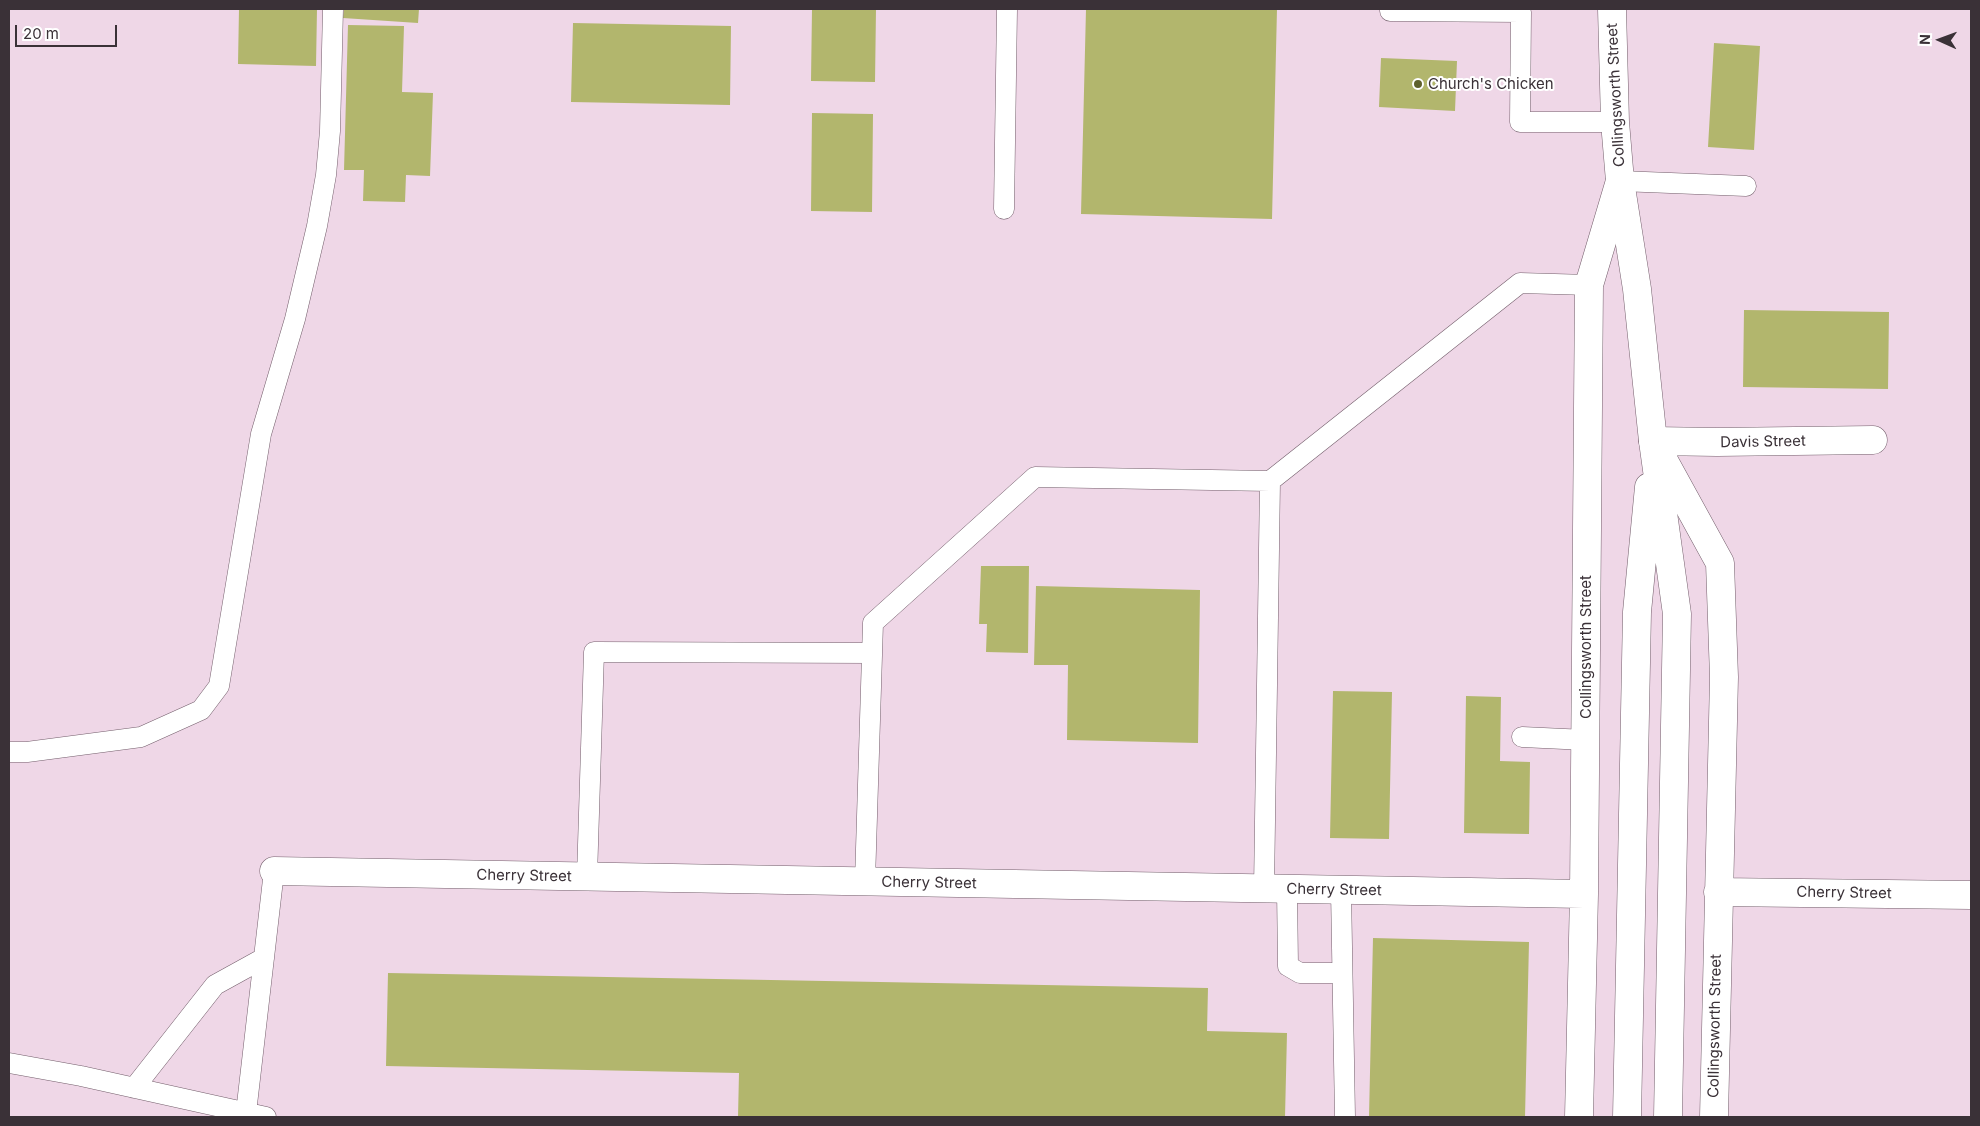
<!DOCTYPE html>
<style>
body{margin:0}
#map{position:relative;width:1980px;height:1126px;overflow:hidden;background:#efd7e7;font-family:Inter,sans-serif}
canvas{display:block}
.frame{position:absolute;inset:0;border:10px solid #3a3137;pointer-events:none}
.north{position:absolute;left:1915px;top:15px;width:50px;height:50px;-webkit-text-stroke:4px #fff;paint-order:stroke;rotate:272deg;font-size:14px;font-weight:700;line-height:20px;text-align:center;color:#3a3137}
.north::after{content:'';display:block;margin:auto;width:18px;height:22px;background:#3a3137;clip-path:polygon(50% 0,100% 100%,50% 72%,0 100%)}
.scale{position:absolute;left:15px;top:25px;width:102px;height:22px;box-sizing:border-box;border:2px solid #3a3137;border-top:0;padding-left:6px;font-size:15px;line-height:18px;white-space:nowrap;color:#3a3137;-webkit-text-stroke:4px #fff;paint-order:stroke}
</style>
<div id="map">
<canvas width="1980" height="1126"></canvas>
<div class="frame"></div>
<div class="north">N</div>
<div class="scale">20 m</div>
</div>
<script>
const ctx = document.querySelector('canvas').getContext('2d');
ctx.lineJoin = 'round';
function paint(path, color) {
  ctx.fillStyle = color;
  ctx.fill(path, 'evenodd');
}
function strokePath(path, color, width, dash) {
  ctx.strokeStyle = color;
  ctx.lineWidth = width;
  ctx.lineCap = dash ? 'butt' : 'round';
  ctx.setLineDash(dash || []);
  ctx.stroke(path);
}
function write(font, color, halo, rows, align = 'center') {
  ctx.font = font + ' Inter,sans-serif';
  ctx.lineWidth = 4;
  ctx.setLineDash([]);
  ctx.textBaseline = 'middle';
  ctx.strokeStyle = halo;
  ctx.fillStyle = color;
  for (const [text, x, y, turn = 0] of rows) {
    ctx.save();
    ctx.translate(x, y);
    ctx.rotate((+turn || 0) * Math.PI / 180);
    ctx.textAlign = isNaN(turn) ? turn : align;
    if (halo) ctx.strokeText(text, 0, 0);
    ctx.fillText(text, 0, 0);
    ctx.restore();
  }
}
const building = new Path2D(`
 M239,9H317L316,66L238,64Z
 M344,9H419L418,23L343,18Z
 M812,9H876L875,82L811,81Z
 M1086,9H1277L1272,219L1081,214Z
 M573,23L731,26L730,105L571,102Z
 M348,25L404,26L402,92L433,93L430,176L406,175L405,202L363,201L364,170H344Z
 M1714,43L1760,46L1754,150L1708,147Z
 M1381,58L1457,61L1455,111L1379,107Z
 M812,113L873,114L872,212L811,211Z
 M1744,310L1889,312L1888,389L1743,387Z
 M981,566H1029L1028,653L986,652L987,624H979Z
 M1036,586L1200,590L1198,743L1067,740L1068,665H1034Z
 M1333,691L1392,692L1389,839L1330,838Z
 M1466,696L1501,697L1500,761L1530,762L1529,834L1464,833Z
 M1373,938L1529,942L1525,1117H1369Z
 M388,973L1208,988L1207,1031L1287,1033L1285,1117H738L739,1073L386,1066Z`);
const service = new Path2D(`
 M1390,9V11L1521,12L1520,122H1615
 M1620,181L1746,186
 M1004,209L1007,9
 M1522,737L1586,740
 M9,752H27L141,737L201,710L219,686L261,434L295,319L317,226L326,175L330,131L333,9
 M587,877L594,652L872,653
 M865,881L873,623L1035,477L1270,481L1520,283L1589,285
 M1264,889L1270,481
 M1287,889L1288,966L1300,973H1341
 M1341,890L1345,1117
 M9,1063L81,1076L266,1117
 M134,1088L215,985L264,958
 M246,1113L274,871`);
const minor = new Path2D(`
 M274,871L1584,894
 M1718,892L1971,895
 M1579,1117L1584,894L1589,285L1620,181
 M1714,1117L1724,677L1720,563L1653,441L1717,442L1873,440`);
const secondary = new Path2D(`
 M1612,9L1615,122L1620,181L1637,289L1653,441L1677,614L1668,1117
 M1627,1117L1637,612L1649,487`);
const markers = [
 [1418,84,5,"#5e602d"]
];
const poiNames = [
 ["Church's Chicken",1428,84]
];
const streetNames = [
 ["Collingsworth Street",1616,95,-93],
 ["Davis Street",1763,442,-1],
 ["Collingsworth Street",1586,647,-90],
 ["Cherry Street",524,876,1],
 ["Cherry Street",929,883,1],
 ["Cherry Street",1334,890,1],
 ["Cherry Street",1844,893,1],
 ["Collingsworth Street",1715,1026,-89]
];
paint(building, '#b2b66d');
strokePath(service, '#735e6b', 21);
strokePath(minor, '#735e6b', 29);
strokePath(secondary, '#735e6b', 29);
strokePath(service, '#fff', 20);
strokePath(minor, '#fff', 28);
strokePath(secondary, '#fff', 28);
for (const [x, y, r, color] of markers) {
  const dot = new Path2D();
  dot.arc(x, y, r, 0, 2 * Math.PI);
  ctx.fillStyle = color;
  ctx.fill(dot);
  strokePath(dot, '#fff', 2);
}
write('15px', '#3a3137', '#fff', poiNames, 'left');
write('15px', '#3a3137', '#fff', streetNames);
</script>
